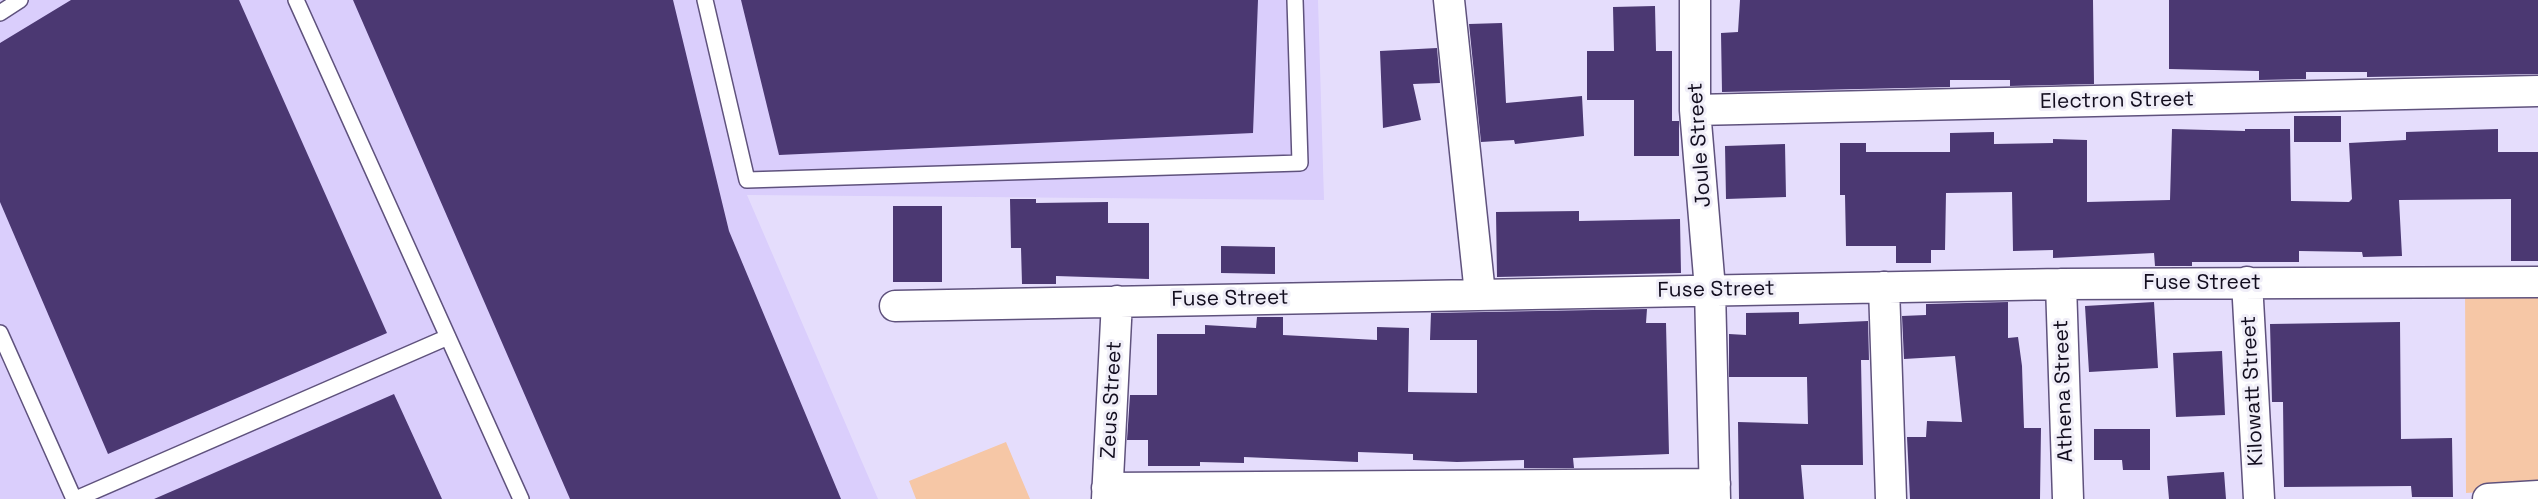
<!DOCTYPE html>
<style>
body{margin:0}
canvas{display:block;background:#e5ddfc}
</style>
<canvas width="2538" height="499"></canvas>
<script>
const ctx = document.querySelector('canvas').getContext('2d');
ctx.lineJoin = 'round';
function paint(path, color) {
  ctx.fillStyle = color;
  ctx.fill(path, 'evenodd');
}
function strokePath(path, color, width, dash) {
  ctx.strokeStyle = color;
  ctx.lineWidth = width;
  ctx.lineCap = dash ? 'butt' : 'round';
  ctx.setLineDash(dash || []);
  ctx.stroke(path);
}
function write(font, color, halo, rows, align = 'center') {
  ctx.font = font + ' "Space Grotesk",sans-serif';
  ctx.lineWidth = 6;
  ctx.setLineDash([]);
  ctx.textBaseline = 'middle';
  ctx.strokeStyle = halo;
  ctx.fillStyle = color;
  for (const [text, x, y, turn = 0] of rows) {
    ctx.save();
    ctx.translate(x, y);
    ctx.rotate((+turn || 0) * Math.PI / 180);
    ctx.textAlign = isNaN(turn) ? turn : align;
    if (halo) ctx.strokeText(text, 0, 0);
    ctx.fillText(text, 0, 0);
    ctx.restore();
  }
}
const built = new Path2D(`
 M0,0H1318L1324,200L747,195L878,499H0Z`);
const green = new Path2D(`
 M2538,283V488L2466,493L2465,284Z
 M1006,442L1030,499H916L909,481Z`);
const building = new Path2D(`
 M71,0H239L387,333L108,454L0,202V43Z
 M353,0H673L729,231L841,499H570Z
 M741,0H1258L1253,133L779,155Z
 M1740,0H2093L2094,84L2010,86V80H1950V87L1722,92L1721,33L1738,32Z
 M2169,0H2538V74L2367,77V72H2306V79L2259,80V71L2169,69Z
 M1655,6L1656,51H1672V121H1679V156H1634V100H1587V51H1614L1613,7Z
 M1502,23L1506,103L1582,96L1584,136L1515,144L1514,140L1481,142L1469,24Z
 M1437,48L1440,83L1413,84L1421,120L1383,128L1380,51Z
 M2294,116H2341V142H2294Z
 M2172,129L2245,131V129H2290L2291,201L2349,202L2352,199L2349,143L2406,140V132L2498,129V152H2538V261H2511V199L2399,200L2402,256L2363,257L2362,252L2299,251V262H2192V266H2155L2154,253L2053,258V250L2013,251L2012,192L1946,193L1945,250H1931V263H1896V246H1846L1845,195H1840V143H1866V152H1950V133L1994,132V144L2053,143V139L2087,140V202L2170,200Z
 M1785,144L1786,197L1726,199L1725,146Z
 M1010,199H1036V203L1108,202V223H1149V279L1056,276V284H1022L1021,248H1011Z
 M893,206H942V282H893Z
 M1579,211V221L1680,219L1681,273L1497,277L1496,212Z
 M1221,246L1275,247V274L1221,273Z
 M2008,302V338L2018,337L2022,366L2024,428H2041L2040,499H1910L1907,437H1926L1927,421L1962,422L1955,356L1904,359L1902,316L1926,315V304Z
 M2154,302L2158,368L2089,372L2085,306Z
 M1647,309L1646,323H1666L1669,454L1573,458L1574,468H1524V460L1457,462L1413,460V454L1358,452V462L1244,457V463L1200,462V466H1148V440H1127L1130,395H1157V334H1205V325L1256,328L1257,317H1283V335L1377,340V327L1409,328L1408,392L1477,393V340H1430L1431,313Z
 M1799,312V324L1868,321L1869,360H1861L1863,465H1801L1804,499H1739L1738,422L1808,424L1807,377H1729V334L1746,335V313Z
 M2400,322L2401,439L2452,438L2453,497H2412L2411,486L2284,487L2283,402H2272L2270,324Z
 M2222,351L2225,415L2176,417L2173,353Z
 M394,394L442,499H154L207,476Z
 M2094,429H2150V470H2123L2122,460H2094Z
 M2224,472L2226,499H2169L2167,476Z`);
const lane = new Path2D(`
 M296,0L521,499
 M705,0L747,180L1300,163L1295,0
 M0,13L20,0
 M0,333L74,499
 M76,499L448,337`);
const street = new Path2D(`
 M1449,0L1480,294
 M1695,0V110L1710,289L1715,499
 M1695,110L2538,91
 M2247,282L2259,499
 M2061,284L2068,499
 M1884,287L1891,499
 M895,306L2061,284L2538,282
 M1107,488L1715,484
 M1107,499L1117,301
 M2488,499L2538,496`);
const streetNames = [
 ["Electron Street",2117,101,-1],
 ["Joule Street",1700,145,-94],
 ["Fuse Street",2202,283],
 ["Fuse Street",1716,290,-1],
 ["Fuse Street",1230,299,-1],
 ["Athena Street",2064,391,-92],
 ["Kilowatt Street",2253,391,-93],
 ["Zeus Street",1112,400,-87]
];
paint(built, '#dacefc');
paint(green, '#f6c7a6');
paint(building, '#4b3872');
strokePath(lane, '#5f527d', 18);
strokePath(street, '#5f527d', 33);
strokePath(lane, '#fff', 15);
strokePath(street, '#fff', 30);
write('21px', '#120d1e', '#f0eef8', streetNames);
</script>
